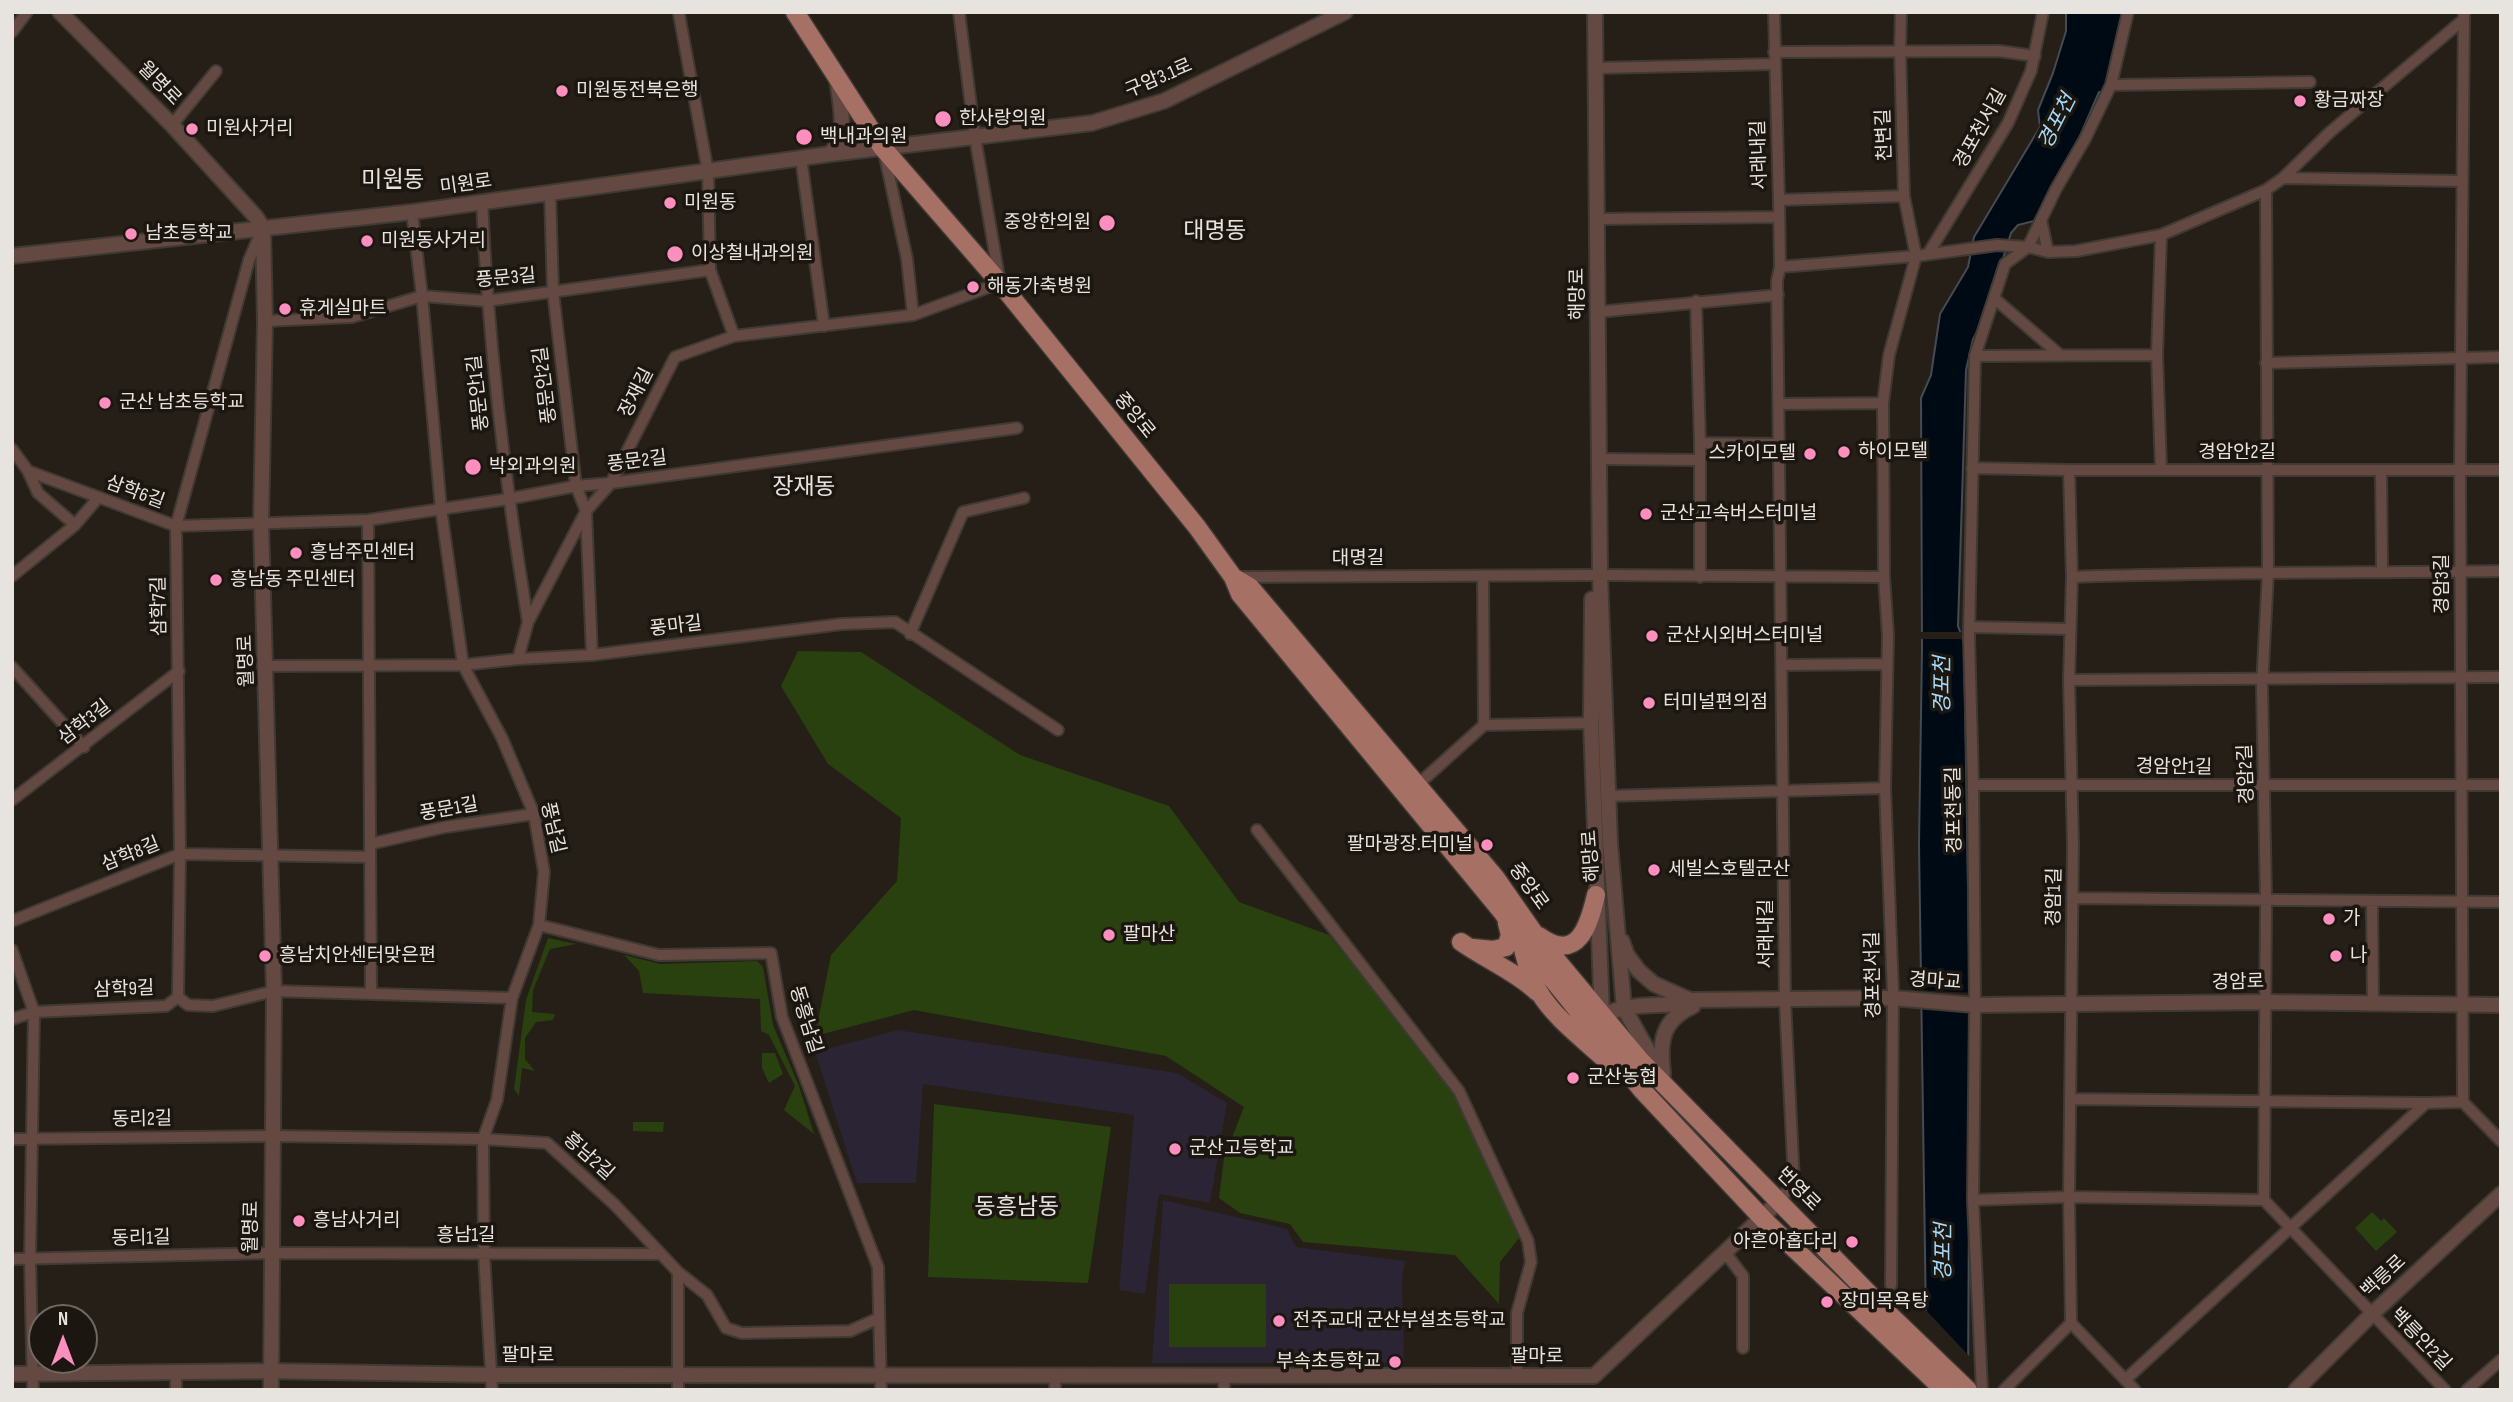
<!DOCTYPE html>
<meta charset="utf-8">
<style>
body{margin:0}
#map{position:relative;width:2513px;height:1402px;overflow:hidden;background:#251f18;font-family:"Sofia Sans Condensed",sans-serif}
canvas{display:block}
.frame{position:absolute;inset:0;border:14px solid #e7e3df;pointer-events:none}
.north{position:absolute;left:28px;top:1304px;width:70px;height:70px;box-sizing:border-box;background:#1b160f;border:2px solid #6d6862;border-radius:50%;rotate:0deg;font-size:19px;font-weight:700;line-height:28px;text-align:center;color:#e7e3df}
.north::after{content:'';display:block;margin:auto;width:24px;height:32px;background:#fd8ebe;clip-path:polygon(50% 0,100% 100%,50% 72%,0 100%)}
</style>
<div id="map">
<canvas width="2513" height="1402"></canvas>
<div class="frame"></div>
<div class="north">N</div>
</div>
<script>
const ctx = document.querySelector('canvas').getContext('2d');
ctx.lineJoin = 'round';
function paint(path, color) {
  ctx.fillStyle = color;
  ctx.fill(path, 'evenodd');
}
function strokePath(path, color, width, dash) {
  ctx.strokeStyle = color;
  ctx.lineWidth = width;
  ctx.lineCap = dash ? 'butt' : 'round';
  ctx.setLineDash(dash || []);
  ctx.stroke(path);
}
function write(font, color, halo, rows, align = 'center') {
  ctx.font = font + ' "Sofia Sans Condensed","Noto Sans KR",sans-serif';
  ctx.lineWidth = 7;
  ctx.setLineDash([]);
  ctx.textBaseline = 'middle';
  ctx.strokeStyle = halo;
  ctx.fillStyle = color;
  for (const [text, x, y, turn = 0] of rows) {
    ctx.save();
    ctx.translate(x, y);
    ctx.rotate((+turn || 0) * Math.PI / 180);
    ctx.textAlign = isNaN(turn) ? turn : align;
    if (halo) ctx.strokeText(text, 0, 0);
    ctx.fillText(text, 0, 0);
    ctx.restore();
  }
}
const education = new Path2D(`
 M898,1030L1177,1073L1227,1103L1210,1203L1159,1194L1145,1294L1119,1290L1134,1115L923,1084L916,1183H857L815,1052Z
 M1163,1200L1287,1229L1296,1247L1405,1261L1402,1279L1404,1363H1152Z`);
const green = new Path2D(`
 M798,651L861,652L1020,755L1169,806L1239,902L1329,935L1459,1097L1519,1238L1500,1262L1499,1304L1455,1255L1303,1242L1290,1224L1240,1213L1219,1198L1224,1158L1244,1107L1166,1056L914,1010L815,1036L831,955L897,881L901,818L828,764L781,686Z
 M548,938L576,944L550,949L533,990L532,1012L555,1014L553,1020L536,1022L525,1038V1059L535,1071L522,1068L519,1096L514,1089L526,1000Z
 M624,955L660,964L757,961L763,967L773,1025L799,1086L814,1134L784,1110L795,1086L769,1035L761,1031L760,999L643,993L639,971Z
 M762,1053H775L783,1074L769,1083L762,1068Z
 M934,1104L1111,1127L1088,1283L928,1277Z
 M633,1122H664L663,1132L633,1131Z
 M2372,1212L2381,1221L2384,1218L2397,1232L2376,1251L2355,1228Z
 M1169,1284H1266V1347H1169Z`);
const water = new Path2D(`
 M2066,12H2125L2104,94L2099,92L2080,136L2034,221L2018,225L2011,233L1983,322L1973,339L1966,370L1958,626L1964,643L1970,1009L1968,1390H1927L1919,844L1922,649L1921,398L1931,375L1940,314L1968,267L1974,237L2040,127L2038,110L2053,73L2066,31Z`);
const pier = new Path2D(`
 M1918,632H1962V639H1918Z
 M1918,990L1973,993V1011L1918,1008Z
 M1921,1305L1972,1359V1390H1923Z`);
const minor = new Path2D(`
 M1774,12L1779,200L1780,267L1777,281L1785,1001L1794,1182L1779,1201
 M2464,12L2460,471L2463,1102L2501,1141
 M679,14L708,172L710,270L734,336
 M12,32L27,12
 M1774,52L1999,51L2035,56
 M1597,68L1775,64
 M2111,85L2310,82
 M172,125L216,71
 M884,152L907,259L913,315
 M801,158L824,326
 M2283,178L2461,181
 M2266,190L2268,573L2262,686L2266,900L2264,1200L2445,1390
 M550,193L553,292L576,486L586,511L592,655
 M1779,200L1904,196
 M482,201C488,343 505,482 528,622
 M412,212L422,296L441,509L463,665L502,738L534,814L544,872L539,925L512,998L497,1100L483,1139L484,1254L492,1390
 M1597,219L1779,217
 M2041,220L2048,252
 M1928,254L2008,123L2031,71L2043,12
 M1780,267L1916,256L1997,245L2028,247L2056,189L2085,139L2111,85L2128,12
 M1994,298L2060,355
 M1696,301L1700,443V577
 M1597,312L1778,295
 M265,321L352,317L422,296L486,301L710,270
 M1975,356L2157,355
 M2266,363L2501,357
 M1779,404L1883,403
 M1700,443L1778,444
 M12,449L28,471L176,526L368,520L508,499L576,486L611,483L1017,428
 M1600,459L1699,460
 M1972,468L2069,470H2501
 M2069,470L2072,577L2069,680L2073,845L2069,1197L2071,1323L2135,1390
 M2161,470L2157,355L2161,235
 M2381,470L2382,571
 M28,471L38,493L75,525
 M368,520L371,993
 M12,576L75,525L98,498
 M1483,576L1484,725
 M1236,577L1600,575L1884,577
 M2072,577C2215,572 2358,573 2501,571
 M1970,627L2069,629
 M910,634L963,512L1024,498
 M518,659L528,622L586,511L611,483L675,357L734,336L913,315L1000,283L975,137L959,12
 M1782,665L1887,664
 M266,666L463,665L518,659L592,655L842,624L895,622L1058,730
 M12,667L84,747
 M2069,680L2501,677
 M1484,725L1591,723
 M1973,785H2501
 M1413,789L1484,725
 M1608,796L1885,788
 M12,800L179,671
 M1257,830L1459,1091L1528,1241L1531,1262L1517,1313V1376
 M370,844L445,827L534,814
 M2072,898L2501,902
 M2372,901L2373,1005
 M12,921L180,854L370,857
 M539,925L659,955L771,953L782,1017L878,1267L881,1390
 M12,950L34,1012L30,1259L33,1390
 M178,997L180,854L176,526L249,260L261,232
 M178,997L188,1005L213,1006L274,991L512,998
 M12,1019L34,1012L166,1006L178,997
 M2071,1099L2426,1103
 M12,1139L273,1136L483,1139L547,1143L615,1205L678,1272L707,1295L726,1328L742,1333L850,1331L879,1318
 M1973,1200L2069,1197L2264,1200
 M1724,1251L1743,1276V1348
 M12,1259L271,1253L661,1254
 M1891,1285L1893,992L1885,788L1888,635L1884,577L1883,403L1889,355L1916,256L1904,196L1900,50L1901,12
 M176,1373V1390
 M1224,1376V1390
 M2125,1380L2426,1103L2463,1102
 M678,1390V1272
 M1055,1390V1375
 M1982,1390L1973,1200L1975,1005L1973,785L1969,636L1975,356L2005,264L2028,247L2048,252L2076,251L2161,235L2266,190L2283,178L2330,132L2463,20
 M2004,1390L2071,1323
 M2467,1390L2501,1360`);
const tertiary = new Path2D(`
 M60,12L172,125L256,217L263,228L265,321L261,523L274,991L271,1390
 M1595,12L1600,575L1610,843L1624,1008L1663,1078
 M830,154C849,135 840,103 837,79
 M12,256L412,212L830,154L1092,123L1164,101L1345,12
 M1592,599L1591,723L1602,1016
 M1622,941L1627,955L1639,971L1654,984L1690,1000L1893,998L1975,1005L2266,1002L2501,1005
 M1597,1021C1620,1000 1660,1007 1689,1003
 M1663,1073C1659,1041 1662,1020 1693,1006
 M12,1374L271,1371L492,1375L1594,1376L1779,1201
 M2296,1390L2371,1315L2501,1194`);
const primary = new Path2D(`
 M795,12L882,147L1000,283L1197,527L1233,577L1240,594L1503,913L1520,939L1642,1090L1766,1222L1944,1390
 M1233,577L1250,587L1495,877L1534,933L1640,1060L1893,1318L1968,1390
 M1539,936C1578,964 1589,925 1596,895
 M1461,942C1485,959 1518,973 1537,992
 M1522,945C1526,961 1530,978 1539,992C1555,1019 1587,1042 1609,1063
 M1473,948L1493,950L1506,947L1510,935L1507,923`);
const markers = [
 [562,91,7,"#fd8ebe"],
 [2300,101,7,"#fd8ebe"],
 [943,119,9,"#fd8ebe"],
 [192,129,7,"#fd8ebe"],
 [804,137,9,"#fd8ebe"],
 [670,203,7,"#fd8ebe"],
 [1107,223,9,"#fd8ebe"],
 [131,234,7,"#fd8ebe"],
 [367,241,7,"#fd8ebe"],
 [675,254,9,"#fd8ebe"],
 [973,287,7,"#fd8ebe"],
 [285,309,7,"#fd8ebe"],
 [105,403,7,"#fd8ebe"],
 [1844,452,7,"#fd8ebe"],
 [1810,454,7,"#fd8ebe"],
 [473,467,9,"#fd8ebe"],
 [1646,514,7,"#fd8ebe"],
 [296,553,7,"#fd8ebe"],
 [216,580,7,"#fd8ebe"],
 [1652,636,7,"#fd8ebe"],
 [1649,703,7,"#fd8ebe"],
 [1487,845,7,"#fd8ebe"],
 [1654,870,7,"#fd8ebe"],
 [2329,919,7,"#fd8ebe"],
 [1109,935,7,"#fd8ebe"],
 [265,956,7,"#fd8ebe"],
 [2336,956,7,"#fd8ebe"],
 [1573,1078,7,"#fd8ebe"],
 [1175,1149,7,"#fd8ebe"],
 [299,1221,7,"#fd8ebe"],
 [1852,1242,7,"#fd8ebe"],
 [1827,1302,7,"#fd8ebe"],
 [1279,1321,7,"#fd8ebe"],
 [1395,1362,7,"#fd8ebe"]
];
const streetNames = [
 ["구암3.1로",1159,79,-23],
 ["월명로",159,84,46],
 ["경포천서길",1981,129,-61],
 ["천변길",1885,135,-92],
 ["서래내길",1760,155,-92],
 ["미원로",466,185,-8],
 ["풍문3길",506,279,-5],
 ["해망로",1578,294,-90],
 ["풍문안2길",546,385,-97],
 ["풍문안1길",479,393,-96],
 ["장재길",637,393,-63],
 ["중앙로",1134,416,51],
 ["경암안2길",2237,453],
 ["풍문2길",637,462,-7],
 ["삼학6길",135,493,20],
 ["대명길",1358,559],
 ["경암3길",2443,584,-90],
 ["삼학7길",160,606,-91],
 ["풍마길",676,627,-7],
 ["월명로",247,661,-92],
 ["삼학3길",85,723,-38],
 ["경암안1길",2174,768,1],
 ["경암2길",2247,774,-92],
 ["풍문1길",449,810,-10],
 ["경포천동길",1955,810,-91],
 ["풍남길",552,828,77],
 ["삼학8길",131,855,-22],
 ["해망로",1592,856,-94],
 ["중앙로",1528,887,54],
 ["경암1길",2055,897,-89],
 ["서래내길",1767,934,-90],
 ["경포천서길",1874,975,-91],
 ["경마교",1935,982,4],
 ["경암로",2238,983,-1],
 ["삼학9길",124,990,-2],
 ["동흥남길",805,1020,73],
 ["동리2길",142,1120,-1],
 ["흥남2길",588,1157,42],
 ["번영로",1798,1190,45],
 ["월명로",252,1227,-89],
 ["흥남1길",466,1236],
 ["동리1길",141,1239,-1],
 ["백릉로",2384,1277,-43],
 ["백릉안2길",2420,1340,46],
 ["팔마로",528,1356],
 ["팔마로",1537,1357]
];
const poiNames = [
 ["미원동전북은행",576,91],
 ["황금짜장",2314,101],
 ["한사랑의원",959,119],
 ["미원사거리",206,129],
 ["백내과의원",820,137],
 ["미원동",684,203],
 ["중앙한의원",1091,223,"right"],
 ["남초등학교",145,234],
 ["미원동사거리",381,241],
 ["이상철내과의원",691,254],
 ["해동가축병원",987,287],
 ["휴게실마트",299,309],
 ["군산 남초등학교",119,403],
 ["하이모텔",1858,452],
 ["스카이모텔",1796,454,"right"],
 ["박외과의원",489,467],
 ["군산고속버스터미널",1660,514],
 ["흥남주민센터",310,553],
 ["흥남동 주민센터",230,580],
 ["군산시외버스터미널",1666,636],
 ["터미널편의점",1663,703],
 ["팔마광장.터미널",1473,845,"right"],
 ["세빌스호텔군산",1668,870],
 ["가",2343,919],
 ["팔마산",1123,935],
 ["흥남치안센터맞은편",279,956],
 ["나",2350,956],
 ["군산농협",1587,1078],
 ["군산고등학교",1189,1149],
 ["흥남사거리",313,1221],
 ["아흔아홉다리",1838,1242,"right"],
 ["장미목욕탕",1841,1302],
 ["전주교대 군산부설초등학교",1293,1321],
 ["부속초등학교",1381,1362,"right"]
];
const waterNames = [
 ["경포천",2058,122,-63],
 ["경포천",1944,685,-90],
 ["경포천",1945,1252,-90]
];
const quarterNames = [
 ["미원동",393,181],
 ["대명동",1215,232],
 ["장재동",804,488],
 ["동흥남동",1017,1208]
];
paint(education, '#2a2434');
paint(green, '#29410f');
paint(water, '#000a15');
strokePath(water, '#454b52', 2);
paint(pier, '#251f18');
strokePath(minor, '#403a34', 14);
strokePath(tertiary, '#403a34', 18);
strokePath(primary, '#403a34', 21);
strokePath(minor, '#644943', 10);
strokePath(tertiary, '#644943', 14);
strokePath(primary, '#a77064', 18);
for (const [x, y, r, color] of markers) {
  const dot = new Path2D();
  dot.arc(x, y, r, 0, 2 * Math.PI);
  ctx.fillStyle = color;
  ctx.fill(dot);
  strokePath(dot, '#1b160f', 2.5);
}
write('19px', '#e7e3df', '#1b160f', streetNames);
write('19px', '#e7e3df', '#1b160f', poiNames, 'left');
write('italic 21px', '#a6d9f9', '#1b160f', waterNames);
write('23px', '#e7e3df', '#1b160f', quarterNames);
</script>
